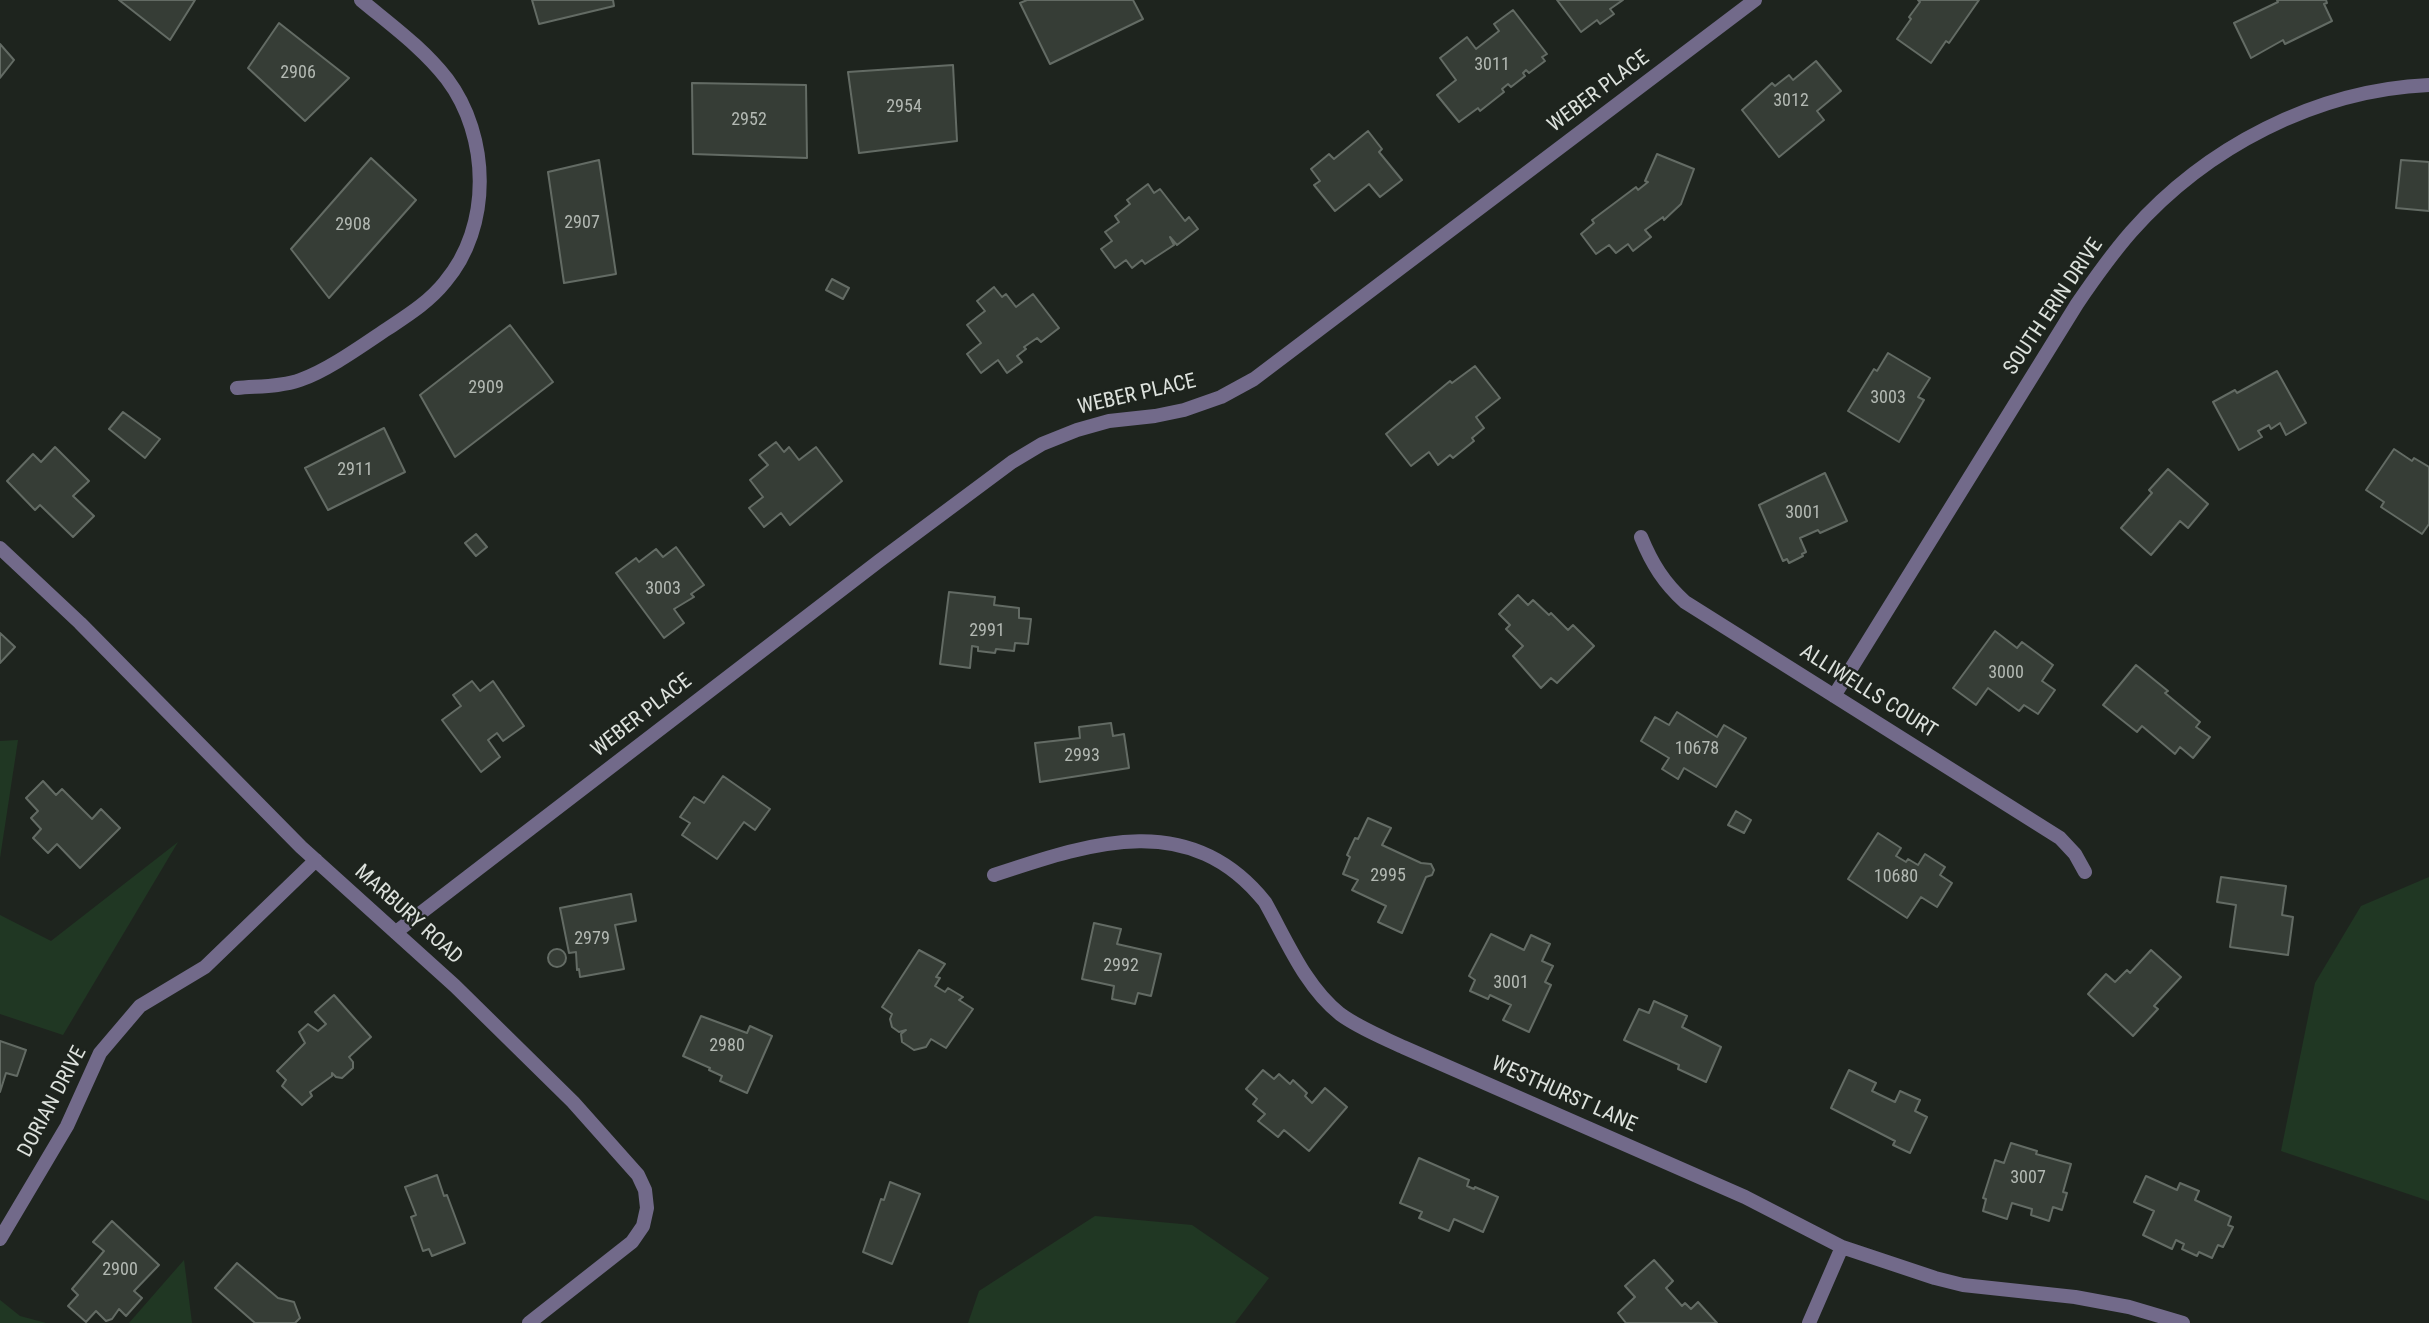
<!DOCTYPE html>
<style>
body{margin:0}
canvas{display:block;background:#1e241e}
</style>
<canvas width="2429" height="1323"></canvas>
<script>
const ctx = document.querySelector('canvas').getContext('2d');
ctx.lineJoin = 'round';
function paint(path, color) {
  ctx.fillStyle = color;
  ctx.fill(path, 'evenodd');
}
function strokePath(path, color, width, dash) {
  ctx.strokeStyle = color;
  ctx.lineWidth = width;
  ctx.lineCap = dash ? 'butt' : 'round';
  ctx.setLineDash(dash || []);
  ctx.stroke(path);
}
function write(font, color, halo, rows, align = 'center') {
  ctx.font = font + ' "Roboto Condensed",sans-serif';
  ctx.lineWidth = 5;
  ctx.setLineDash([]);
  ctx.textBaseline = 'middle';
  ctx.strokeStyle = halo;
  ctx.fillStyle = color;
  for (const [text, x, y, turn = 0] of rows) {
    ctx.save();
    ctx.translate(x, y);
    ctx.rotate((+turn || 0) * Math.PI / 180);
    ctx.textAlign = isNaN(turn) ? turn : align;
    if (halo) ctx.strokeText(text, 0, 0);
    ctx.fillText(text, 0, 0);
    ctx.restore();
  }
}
const green = new Path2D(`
 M18,740L0,858V741Z
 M178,842L63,1035L0,1014V915L51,941Z
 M2429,877V1201L2281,1151L2315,983L2361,906Z
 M1095,1216L1192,1225L1269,1278L1235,1323H968L979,1291Z
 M184,1260L192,1323H129Z
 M0,1300L20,1316L46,1323H0Z`);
const building = new Path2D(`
 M119,0H195L170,40Z
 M532,0H613L614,6L539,24Z
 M1027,0H1133L1143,19L1050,64L1020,3Z
 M1557,0H1623L1610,9L1614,14L1600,24L1597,20L1581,32Z
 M1918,0H1979L1949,43L1946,41L1931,63L1897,39L1911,19L1909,17L1920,2Z
 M2277,0H2326L2327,3L2324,4L2332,21L2285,44L2283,40L2251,58L2234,23L2278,2Z
 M1513,10L1547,54L1542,57L1545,61L1529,73L1526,70L1523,73L1525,76L1511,87L1508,84L1502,89L1504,92L1480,111L1478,108L1459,122L1437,95L1456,80L1440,58L1467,37L1476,49L1499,31L1494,24Z
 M279,23L349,78L305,121L248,68Z
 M0,44L14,60L0,78Z
 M1816,61L1841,91L1817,111L1824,120L1779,157L1742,110L1772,83L1775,86L1789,75L1793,80Z
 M953,65L957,141L859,153L848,72Z
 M692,83L806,85L807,158L693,154Z
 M1368,131L1382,149L1379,152L1402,180L1380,197L1369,184L1335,211L1314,185L1320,181L1311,169L1329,154L1334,159Z
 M1657,154L1694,169L1681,204L1664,220L1663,217L1645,230L1651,237L1633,251L1628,244L1616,253L1609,245L1596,254L1581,234L1594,223L1592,220L1636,187L1638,190L1648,182L1645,181Z
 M371,158L416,200L329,298L291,249Z
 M599,160L616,274L564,283L548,172Z
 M2401,160L2429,162V211L2396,208Z
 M1148,184L1154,193L1160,189L1185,221L1189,217L1198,229L1177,245L1170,237L1174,245L1145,264L1142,260L1132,268L1126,260L1115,268L1101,249L1112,241L1105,232L1119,222L1115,216L1130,204L1127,200Z
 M832,279L849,288L843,299L826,290Z
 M994,287L1002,297L1006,294L1016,307L1033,294L1059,328L1041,342L1037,338L1024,347L1026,349L1017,356L1022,362L1007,373L998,360L981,373L967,354L981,343L967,325L985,311L977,301Z
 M510,325L553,382L455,457L420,395Z
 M1888,353L1930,378L1918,397L1924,400L1899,442L1848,411L1874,369L1877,371Z
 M1475,366L1500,398L1476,417L1484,428L1472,438L1474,441L1453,458L1450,455L1438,465L1429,452L1411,466L1386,434L1450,381L1452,383Z
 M2277,371L2306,423L2286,435L2280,423L2271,429L2269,425L2258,431L2262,437L2239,450L2213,402L2235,390L2237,393Z
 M123,412L160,439L145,458L109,429Z
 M384,428L405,472L328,510L305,468Z
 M776,442L784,452L789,447L799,460L816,447L842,481L790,525L781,513L764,527L749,508L763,497L750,480L768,465L759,455Z
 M55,447L89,481L73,496L94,516L73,537L40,505L35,510L7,481L33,454L41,462Z
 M2394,449L2412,461L2414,458L2429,467V524L2422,534L2381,507L2384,502L2366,490Z
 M2168,469L2208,504L2188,528L2180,521L2151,555L2121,528L2152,493L2149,490Z
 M1825,473L1847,521L1820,533L1818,530L1800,538L1806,552L1802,554L1803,556L1789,563L1787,559L1783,561L1759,505Z
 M476,534L487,547L476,556L465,543Z
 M676,547L704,585L691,594L694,597L674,609L684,623L664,638L616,573L636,558L639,562L656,549L663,557Z
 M949,592L995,597L994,605L1019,608V618L1031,619L1028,644L1015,643L1014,651L996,649L995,653L978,651V647L972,646L970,668L940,664Z
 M1518,595L1528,605L1533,600L1549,615L1551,613L1568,630L1573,625L1594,646L1557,683L1551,678L1541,688L1513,656L1523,646L1506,629L1510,625L1499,614Z
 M1995,631L2017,648L2022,642L2053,665L2042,681L2055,690L2038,714L2024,705L2019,711L1988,688L1976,705L1953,688Z
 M0,633L15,647L0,663Z
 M2136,665L2168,691L2165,693L2200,722L2196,727L2210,737L2193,758L2180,747L2175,754L2142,726L2137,732L2103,705Z
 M472,681L480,691L493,681L524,726L503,741L497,733L488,740L500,757L481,772L442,720L461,706L453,695Z
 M1677,712L1717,737L1724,725L1746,738L1716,787L1684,768L1678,779L1662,769L1669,758L1641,741L1655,717L1669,725Z
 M1111,723L1113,736L1124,734L1129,768L1040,782L1035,743L1080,738L1079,727Z
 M723,776L770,809L755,830L744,822L717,859L682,835L690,823L680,817L694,797L704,803Z
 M43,781L56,795L62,789L92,819L101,809L120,828L80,868L57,844L48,853L33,838L41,829L31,818L38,811L26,798Z
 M1736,811L1751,820L1744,833L1728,825Z
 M1368,818L1391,828L1382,845L1421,863L1431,864L1434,870L1432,875L1426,877L1402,933L1378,922L1386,906L1352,890L1358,880L1343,874L1350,857L1347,855L1355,838L1358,839Z
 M1878,833L1901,848L1896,856L1906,862L1908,859L1918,865L1925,854L1945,867L1940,875L1952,883L1937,907L1921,897L1907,918L1848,879Z
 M2221,877L2286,886L2282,915L2293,917L2288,955L2230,947L2236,905L2217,902Z
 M631,894L636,921L615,925L624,969L580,977L579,969L577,970L576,952L569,953L560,908Z
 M1094,923L1121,929L1117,944L1161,954L1151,996L1138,993L1135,1004L1112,999L1114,986L1082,979Z
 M1491,934L1524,950L1531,935L1550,944L1542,961L1553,966L1545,982L1551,985L1529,1032L1503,1020L1511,1005L1490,995L1488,999L1470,991L1475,980L1469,976Z
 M548 958a9 9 0 1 1 18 0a9 9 0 1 1-18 0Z
 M919,950L945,964L936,977L940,978L935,986L945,992L948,988L963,997L959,1000L973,1009L946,1048L931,1039L926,1047L914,1050L902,1042L901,1034L906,1030L899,1032L892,1027L890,1019L892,1014L882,1007Z
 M2151,950L2181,977L2154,1006L2158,1009L2133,1036L2088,994L2106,974L2115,982L2127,970L2130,973Z
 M334,995L371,1037L349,1057L353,1062V1068L342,1078L336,1077L332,1073V1076L310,1092L312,1096L302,1105L282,1086L286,1080L277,1071L305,1043L299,1032L308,1024L318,1031L326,1024L315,1012Z
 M1654,1001L1687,1016L1682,1027L1721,1047L1706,1082L1678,1069L1679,1065L1624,1040L1639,1009L1649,1013Z
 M701,1016L747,1033L750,1026L772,1036L747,1093L720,1081L722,1076L709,1070L710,1068L683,1056Z
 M0,1041L26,1050L17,1076L6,1073L0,1092Z
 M1263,1070L1274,1079L1279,1074L1290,1084L1293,1080L1307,1093L1305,1096L1312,1103L1325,1088L1347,1107L1309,1151L1284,1130L1278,1137L1258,1121L1265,1114L1253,1104L1257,1099L1246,1089Z
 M1849,1070L1876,1083L1872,1091L1895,1102L1900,1091L1920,1100L1915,1111L1927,1117L1910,1153L1893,1145L1895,1141L1831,1108Z
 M2011,1143L2037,1151L2036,1154L2071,1164L2063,1192L2067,1193L2062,1210L2053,1207L2049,1221L2031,1215L2032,1209L2012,1203L2007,1219L1983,1211L1986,1199L1983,1198L1995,1160L2004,1163Z
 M1419,1158L1469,1180L1467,1186L1474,1189L1475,1187L1498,1197L1483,1232L1454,1219L1449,1231L1419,1218L1422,1212L1400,1203Z
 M437,1175L444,1196L447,1195L465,1243L432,1256L429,1249L423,1251L411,1217L416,1215L405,1187Z
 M2146,1176L2177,1190L2180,1183L2199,1191L2195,1200L2231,1217L2228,1225L2233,1227L2223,1247L2218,1245L2212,1258L2199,1252L2197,1256L2182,1249L2184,1244L2176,1240L2172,1249L2143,1235L2154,1211L2134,1202Z
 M890,1182L920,1194L892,1264L863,1252L881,1199L884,1200Z
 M112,1221L159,1265L134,1291L142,1298L126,1316L119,1309L112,1319L106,1321L96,1311L86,1322L68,1306L78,1295L72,1289L104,1251L93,1242Z
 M1654,1260L1673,1281L1666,1288L1682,1306L1685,1303L1691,1309L1698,1302L1717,1323H1626L1618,1313L1635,1297L1625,1286Z
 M237,1263L278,1298L294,1302L300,1318L295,1323H255L215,1288Z`);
const street = new Path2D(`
 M237,388C258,386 280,387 300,380C327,371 363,345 387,329C408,315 429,302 445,282C492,227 490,136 447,79C423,48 391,25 361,0
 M1641,537C1652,564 1664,583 1685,602L2060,838L2075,854L2085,872
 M0,548L80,623L301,847L455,986L573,1102L638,1175L645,1190L647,1208L643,1226L632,1242L529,1323
 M1834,696L2077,304C2094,279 2111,255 2131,232C2206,147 2316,90 2429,85
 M994,875C1090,843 1190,808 1265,902C1287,941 1305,986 1340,1014C1359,1028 1382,1037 1403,1047L1745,1197L1842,1247L1935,1278L1963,1285L2075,1297L2129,1307L2183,1323
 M396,932L879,561L1012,462L1042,444L1077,430L1109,421L1155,416L1184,410L1221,397L1254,379L1755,0
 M0,1239L67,1126L100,1053L140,1006L205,967L316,860
 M1809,1323L1842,1247`);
const numberNames = [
 ["3011",1492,65],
 ["2906",298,73],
 ["3012",1791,101],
 ["2954",904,107],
 ["2952",749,120],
 ["2907",582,223],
 ["2908",353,225],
 ["2909",486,388],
 ["3003",1888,398],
 ["2911",355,470],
 ["3001",1803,513],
 ["3003",663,589],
 ["2991",987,631],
 ["3000",2006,673],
 ["10678",1697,749],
 ["2993",1082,756],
 ["2995",1388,876],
 ["10680",1896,877],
 ["2979",592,939],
 ["2992",1121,966],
 ["3001",1511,983],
 ["2980",727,1046],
 ["3007",2028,1178],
 ["2900",120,1270]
];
const streetNames = [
 ["WEBER PLACE",1599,92,-37],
 ["SOUTH ERIN DRIVE",2054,307,-56],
 ["WEBER PLACE",1137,395,-13],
 ["ALLIWELLS COURT",1868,692,32],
 ["WEBER PLACE",642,716,-38],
 ["MARBURY ROAD",408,915,42],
 ["WESTHURST LANE",1564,1095,24],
 ["DORIAN DRIVE",53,1102,-62]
];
paint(green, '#203723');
paint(building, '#363d36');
strokePath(building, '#636b64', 2);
strokePath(street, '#726a8a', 14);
write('18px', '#b3b9b3', null, numberNames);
write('21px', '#dde2dd', '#1e241e', streetNames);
</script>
